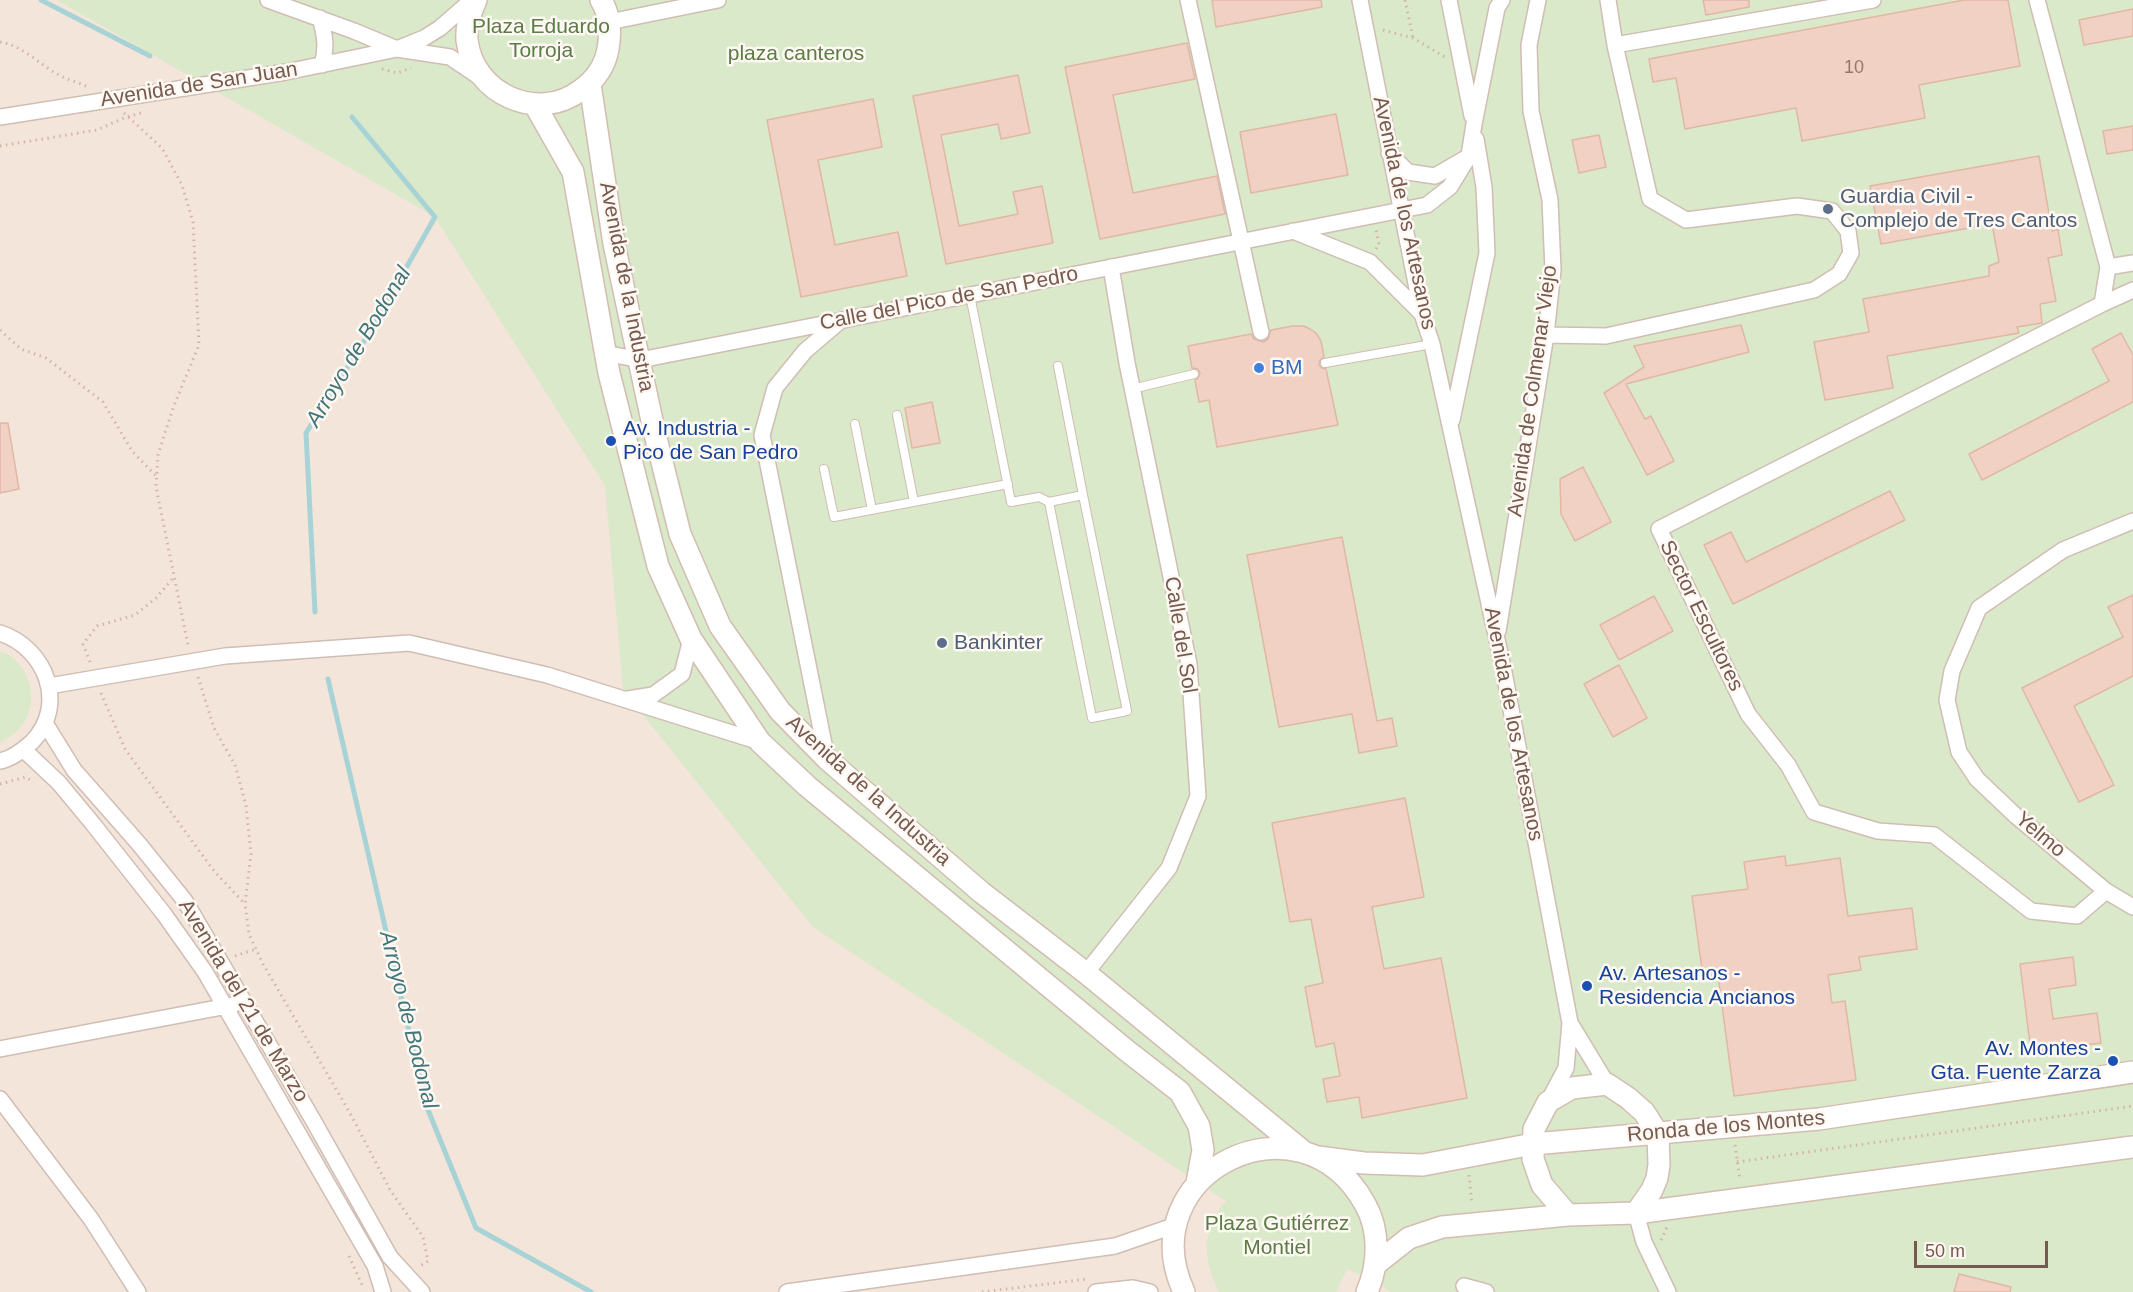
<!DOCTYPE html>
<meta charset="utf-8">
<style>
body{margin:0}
#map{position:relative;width:2133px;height:1292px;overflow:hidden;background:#fcf4eb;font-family:Helvetica,sans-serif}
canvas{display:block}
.scale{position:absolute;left:1914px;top:1241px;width:134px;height:27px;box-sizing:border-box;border:3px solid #76594f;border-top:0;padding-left:8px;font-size:18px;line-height:21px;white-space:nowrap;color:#76594f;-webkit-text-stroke:4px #fef8f2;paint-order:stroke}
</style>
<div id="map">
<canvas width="2133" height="1292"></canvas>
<div class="scale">50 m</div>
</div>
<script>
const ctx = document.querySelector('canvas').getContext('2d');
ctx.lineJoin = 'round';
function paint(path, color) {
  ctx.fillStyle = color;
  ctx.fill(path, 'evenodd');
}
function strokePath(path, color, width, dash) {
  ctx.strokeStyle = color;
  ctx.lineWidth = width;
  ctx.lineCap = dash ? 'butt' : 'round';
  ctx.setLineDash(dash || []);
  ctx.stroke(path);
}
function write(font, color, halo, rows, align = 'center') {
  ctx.font = font + ' Helvetica,sans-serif';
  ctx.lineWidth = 5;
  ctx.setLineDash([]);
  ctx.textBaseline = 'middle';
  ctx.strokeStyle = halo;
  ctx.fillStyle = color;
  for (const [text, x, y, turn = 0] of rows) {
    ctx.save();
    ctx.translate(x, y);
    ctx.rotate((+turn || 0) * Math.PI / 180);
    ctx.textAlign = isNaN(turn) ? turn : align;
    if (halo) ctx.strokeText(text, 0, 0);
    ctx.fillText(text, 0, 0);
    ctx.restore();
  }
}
const residential = new Path2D(`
 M0,0H2133V1292H0Z`);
const green = new Path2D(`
 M57,0H2133V1292H1391L1372,1280L1347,1269L1336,1292H1219C1203,1261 1201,1229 1226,1201L813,927L623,690L605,486L435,217Z
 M0,651C28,660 39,697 25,721C19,731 10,737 0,743Z`);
const stream = new Path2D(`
 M41,0L150,56
 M315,612L306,433L368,335L435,217L352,117
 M328,679L426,1105L476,1228L591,1292`);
const building = new Path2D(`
 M1212,0H1321L1322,7L1216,27Z
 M1703,0H1749V7L1706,15Z
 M1964,0H2008L2020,66L1919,85L1925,118L1802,141L1796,108L1685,129L1676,78L1653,82L1649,59Z
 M2133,9V36L2084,45L2079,20Z
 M1187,43L1195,79L1113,95L1133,193L1217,176L1225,214L1100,239L1065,67Z
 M1018,75L1030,133L1001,139L998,124L941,135L959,226L1018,214L1013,192L1042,186L1053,243L946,264L913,96Z
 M873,99L882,147L818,160L835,245L898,232L907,276L801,297L767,120Z
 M1336,114L1348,175L1251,193L1240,132Z
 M2133,126V150L2107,154L2103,131Z
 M1599,135L1606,167L1579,173L1572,140Z
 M2039,156L2052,231L2058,229L2062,255L2048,258L2056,301L2040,304L2042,323L2017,327L2019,333L1887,356L1893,388L1825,400L1814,342L1869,332L1863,299L1989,276V266L1999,262L1992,224L1881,244L1870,186Z
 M1741,325L1749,352L1626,384L1645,419L1651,416L1674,461L1647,475L1604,393L1644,367L1634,346Z
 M1293,326H1304L1310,329L1316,333L1321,341L1324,357L1320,360L1319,365L1322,368L1326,369L1338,425L1217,447L1209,400L1199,402L1195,380L1198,378L1200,373L1198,369L1192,368L1188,346L1251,334L1254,339L1263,342L1268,339L1271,330Z
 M2121,333L2133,355V402L1982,480L1969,454L2109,381L2092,349Z
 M932,402L940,443L912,448L905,408Z
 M0,423H8L19,489L0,493Z
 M1583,467L1611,522L1575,541L1561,514L1560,479Z
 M1890,491L1905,520L1733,604L1704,545L1731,532L1746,562Z
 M1342,537L1377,721L1392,718L1397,746L1359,753L1352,714L1279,727L1247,555Z
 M2133,595V676L2074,706L2114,785L2079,802L2022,688L2123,637L2108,607Z
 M1654,596L1673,631L1619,660L1600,625Z
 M1619,665L1647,718L1613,737L1584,684Z
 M1405,798L1424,897L1372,907L1384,969L1441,958L1467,1098L1362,1118L1359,1097L1327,1102L1323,1079L1340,1076L1334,1043L1316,1047L1305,987L1323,983L1311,919L1290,922L1272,823Z
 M1785,856L1786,866L1840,858L1848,916L1912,908L1917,949L1859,957L1861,970L1828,975L1832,1003L1845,1001L1856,1080L1734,1096L1718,975L1703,977L1692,896L1748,889L1744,862Z
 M2073,957L2076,985L2049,989L2053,1019L2097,1013L2101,1043L2038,1051L2037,1044H2030L2020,964Z
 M1959,1274L2011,1287L2010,1292H1954Z`);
const path = new Path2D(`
 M1405,0L1413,38
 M1383,30L1413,38L1445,57
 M0,42C22,45 40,65 59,75C68,80 77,82 86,86
 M382,69L397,73L411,68
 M124,113L162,148L182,185L193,222L199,345L173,408L158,455L156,487L188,645
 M0,146L97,130L126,117L141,113
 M1376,249L1379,244L1376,230
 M0,330L21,349L46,358L103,402L132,451L157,477
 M90,662L83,644L97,626L135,615L156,598L174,577
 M198,677L214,728L235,765L246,805L251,854L245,904L249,934L263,964L350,1113L390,1190L423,1237L428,1261L420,1266
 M101,693L125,749L214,871L245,904
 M0,784L26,777L30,780
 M235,956L256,949
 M1735,1145L1740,1180
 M1737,1162L2133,1106
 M1469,1175L1472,1204
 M1661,1240L1667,1227
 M349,1256L362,1285
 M982,1292L1087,1279`);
const lane = new Path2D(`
 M970,295L1011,502L1039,497L1049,502L1083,495L1058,366
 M1325,363L1432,344
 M1132,389L1194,374
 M897,415L914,502
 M855,424L872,510
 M824,469L834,517L1008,484
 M1049,502L1092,718L1127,711L1083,495`);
const street = new Path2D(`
 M268,0L354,31L397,49L450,57L481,78
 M1188,0L1261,332
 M1360,0L1422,314L1432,344L1503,667L1570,1023L1566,1068L1548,1102
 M1449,0L1472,116
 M2037,0L2108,267
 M320,18C325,35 327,48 322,65
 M609,22L718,0
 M1615,45L1873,0
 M0,117L286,72L397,49L424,38L440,28L472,0
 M1389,153L1408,172L1435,176L1466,158
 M1293,231L1370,262L1422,314
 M2102,304L2133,290
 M1546,335L1606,336L1814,290L1839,274L1851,253L1848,231L1832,211L1797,206L1686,220L1650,199L1615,45L1608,0
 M605,353L640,360L1427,205L1450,187L1469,156L1474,124L1497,8L1502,0
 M1452,420L1487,253L1484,187L1476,139
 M2133,521L2063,550L1979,608L1952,671L1947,700L1959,752L1977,779L2016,816L2106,891L2133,907
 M1498,631L1546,335L1553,270L1550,200L1531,111L1529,45L1538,0
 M0,633C46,648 68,705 32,742C23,750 12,759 0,761
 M49,686L225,656L409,643L547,675L760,742
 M628,699L653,695L682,674L691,639
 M45,723L74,770L139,844L185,901L313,1120L390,1257L422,1292
 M24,750L59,783L93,824L164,914L205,972L375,1266L383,1292
 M827,759L762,435L775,388L805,351L839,322
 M2106,891L2077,916L2031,911L1934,835L1878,831L1814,812L1788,765L1748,714L1659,529L2102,304L2108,267L2133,263
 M1086,973L1169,868L1198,796L1189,664L1127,363L1111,267
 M1570,1023L1607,1084
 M0,1049L233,1005
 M0,1099L91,1219L138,1292
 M1636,1213L1644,1242L1668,1292
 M1464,1286L1486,1292
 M787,1292L1115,1246L1176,1225
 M1096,1292L1133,1288L1150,1292`);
const secondary = new Path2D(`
 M476,0C470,13 466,26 467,40C473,94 538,123 581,90C595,80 605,66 608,49C611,32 610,15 601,0
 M590,84L614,244L654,430L680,534L720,626L780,711L827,759L981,892L1086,973L1304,1152
 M535,105L573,172L609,373L658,566L691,639L760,742L807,786L1126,1050L1180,1092L1199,1126L1203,1150L1197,1183
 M1318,1157L1364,1163L1423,1165L1533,1144L1819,1119L2133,1072
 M1568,1215L1542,1185L1533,1159L1534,1129L1548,1102L1572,1088L1607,1084L1628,1098L1644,1112L1658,1134L1659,1165L1657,1178L1652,1190L1636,1213
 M1376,1264L1409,1238L1442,1227L1568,1215L1636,1213L2133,1147
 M1184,1292C1129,1173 1300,1087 1365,1204C1380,1230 1379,1264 1367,1292`);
const markers = [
 [1828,209,6,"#5c6f8a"],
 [1259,368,6,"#3f7fe0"],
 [611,441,6,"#1a4fb4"],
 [942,643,6,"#5c6f8a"],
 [1587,986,6,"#1a4fb4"],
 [2113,1061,6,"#1a4fb4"]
];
const numberNames = [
 ["10",1854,68]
];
const parkNames = [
 ["Plaza Eduardo",541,27],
 ["Torroja",541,51],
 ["plaza canteros",796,54],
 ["Plaza Gutiérrez",1277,1224],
 ["Montiel",1277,1248]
];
const streetNames = [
 ["Avenida de San Juan",199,85,-9],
 ["Avenida de los Artesanos",1404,213,78],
 ["Avenida de la Industria",626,287,79],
 ["Calle del Pico de San Pedro",949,299,-11],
 ["Avenida de Colmenar Viejo",1533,391,-82],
 ["Sector Escultores",1701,616,64],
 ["Calle del Sol",1180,635,81],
 ["Avenida de los Artesanos",1513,724,79],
 ["Avenida de la Industria",868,791,42],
 ["Yelmo",2040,835,40],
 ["Avenida del 21 de Marzo",243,1001,59],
 ["Ronda de los Montes",1726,1127,-5]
];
const serviceNames = [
 ["Guardia Civil -",1840,197],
 ["Complejo de Tres Cantos",1840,221],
 ["Bankinter",954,643]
];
const shopNames = [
 ["BM",1271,368]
];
const transitNames = [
 ["Av. Industria -",623,429],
 ["Pico de San Pedro",623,453],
 ["Av. Artesanos -",1599,974],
 ["Residencia Ancianos",1599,998],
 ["Av. Montes -",2101,1049,"right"],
 ["Gta. Fuente Zarza",2101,1073,"right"]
];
const waterNames = [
 ["Arroyo de Bodonal",359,347,-59],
 ["Arroyo de Bodonal",408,1020,76]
];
paint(residential, '#f3e5da');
paint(green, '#d9e9ca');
strokePath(stream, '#a7d3d6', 5);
paint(building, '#f0d1c4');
strokePath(building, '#e1b7a5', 1.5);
strokePath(lane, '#d0bdb3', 10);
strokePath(street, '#d0bdb3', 18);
strokePath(secondary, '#d3bdb1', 24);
strokePath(path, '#d5b4a7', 3, [1.5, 4.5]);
strokePath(lane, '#fff', 8);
strokePath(street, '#fff', 15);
strokePath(secondary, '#fff', 21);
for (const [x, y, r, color] of markers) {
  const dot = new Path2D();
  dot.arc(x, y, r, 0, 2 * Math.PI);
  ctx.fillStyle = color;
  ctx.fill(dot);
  strokePath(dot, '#fef8f2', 2);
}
write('18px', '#94776c', null, numberNames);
write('21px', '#5b7b47', '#fef8f2', parkNames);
write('21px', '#76594f', '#fef8f2', streetNames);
write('21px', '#4e5e75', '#fef8f2', serviceNames, 'left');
write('21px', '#366cbe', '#fef8f2', shopNames, 'left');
write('21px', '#164399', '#fef8f2', transitNames, 'left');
write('italic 22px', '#42767a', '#fef8f2', waterNames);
</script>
